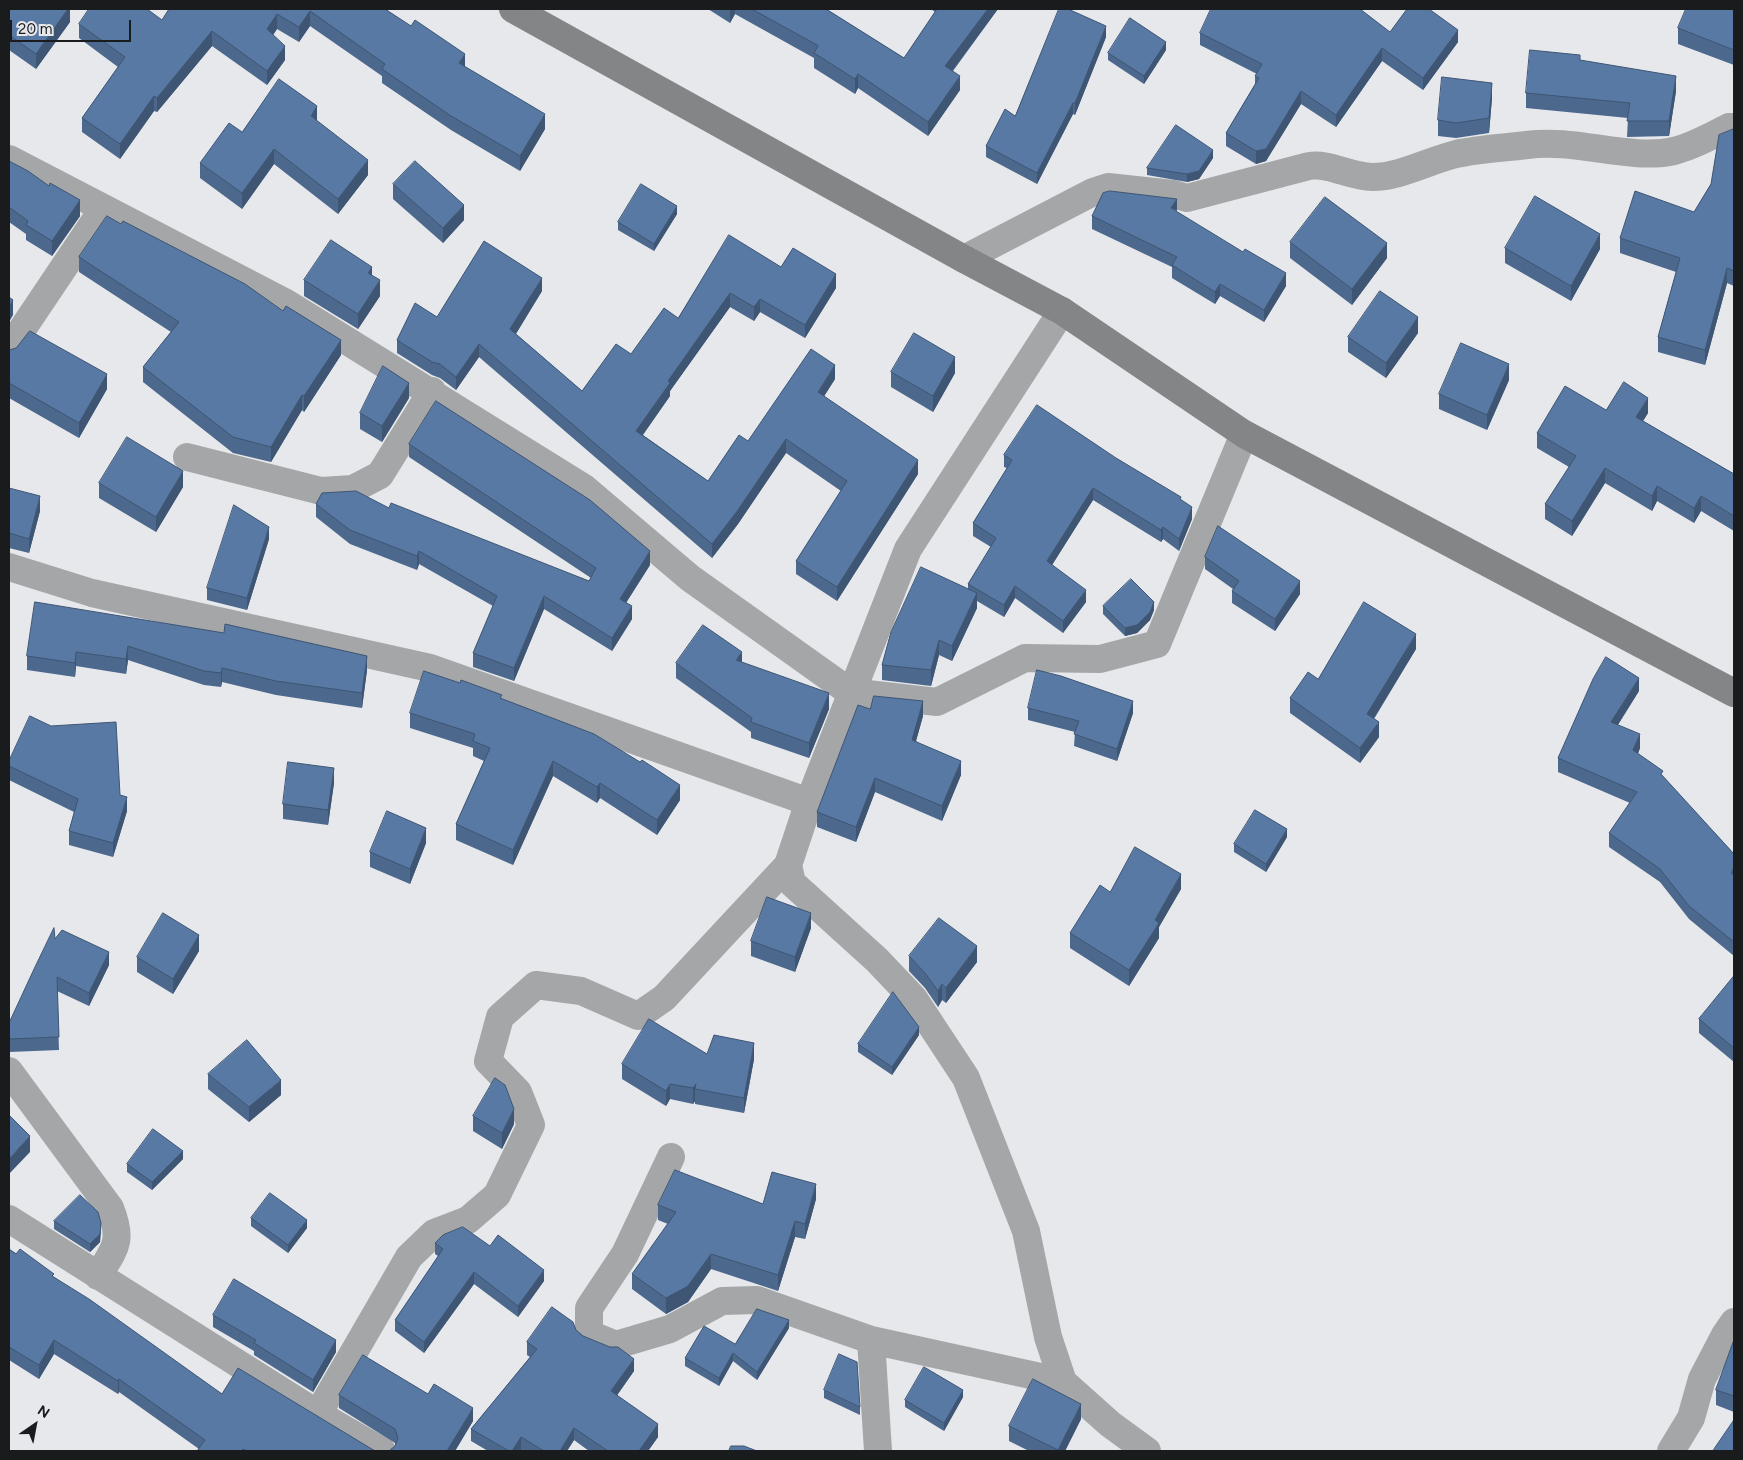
<!DOCTYPE html>
<style>
body{margin:0}
#map{position:relative;width:1743px;height:1460px;overflow:hidden;background:#e6e8ec;font-family:Figtree,sans-serif}
canvas{display:block}
.frame{position:absolute;inset:0;border:10px solid #1a1b1c;pointer-events:none}
.north{position:absolute;left:10px;top:1400px;width:50px;height:50px;-webkit-text-stroke:4px #e6e8ec;paint-order:stroke;rotate:33deg;font-size:14px;font-weight:700;line-height:20px;text-align:center;color:#1a1b1c}
.north::after{content:'';display:block;margin:auto;width:18px;height:22px;background:#1a1b1c;clip-path:polygon(50% 0,100% 100%,50% 72%,0 100%)}
.scale{position:absolute;left:10px;top:20px;width:121px;height:22px;box-sizing:border-box;border:2px solid #1a1b1c;border-top:0;padding-left:6px;font-size:15px;line-height:18px;white-space:nowrap;color:#1a1b1c;-webkit-text-stroke:4px #e6e8ec;paint-order:stroke}
</style>
<div id="map">
<canvas width="1743" height="1460"></canvas>
<div class="frame"></div>
<div class="north">N</div>
<div class="scale">20 m</div>
</div>
<script>
const ctx = document.querySelector('canvas').getContext('2d');
ctx.lineJoin = 'round';
function strokePath(path, color, width, dash) {
  ctx.strokeStyle = color;
  ctx.lineWidth = width;
  ctx.lineCap = dash ? 'butt' : 'round';
  ctx.setLineDash(dash || []);
  ctx.stroke(path);
}
function paint(path, color) {
  ctx.fillStyle = color;
  ctx.fill(path, 'evenodd');
}
const street = new Path2D(`
 M9,159L286,303L584,488L690,578L850,692L937,702L1025,658L1100,659L1157,644L1244,434
 M964,259L1093,192L1108,187L1173,194L1187,198L1309,166C1331,163 1350,177 1372,177C1400,177 1428,161 1456,154C1479,149 1503,148 1527,145C1575,138 1630,161 1674,151C1694,146 1711,136 1729,127H1734
 M1062,311L908,549L809,802L788,865L792,883L877,960L914,999L966,1078L1026,1231L1048,1337L1063,1382L1110,1424L1147,1451
 M9,349L103,209
 M187,457L321,491L353,489L380,475L432,391
 M9,567L92,593L430,668L809,802
 M9,1071L110,1208C123,1241 116,1247 98,1276
 M671,1157L625,1254L589,1308V1334L616,1345L670,1329L722,1301L757,1300L871,1340L1063,1382
 M9,1219L318,1414L382,1451
 M871,1340L878,1451
 M318,1414L409,1257L434,1233L468,1220L497,1195L531,1125L518,1092L488,1061L500,1017L536,985L581,991L638,1016L664,998L788,865
 M1671,1451L1691,1418L1702,1379L1725,1335L1734,1322`);
const secondary = new Path2D(`
 M513,9L964,259L1062,311L1244,434L1734,693`);
const wall = new Path2D(`
 M9,9H70V22L36,69L9,50Z
 M169,9H385L465,67L545,129L520,171L451,130L382,83V76L310,26L299,42L277,29L273,35L285,60L267,85L212,46L157,112L154,111L120,159L82,132V118L118,67L79,38V24L162,20Z
 M708,9H826L904,58L935,12L931,9H998L953,71L960,90L928,136L858,88L855,94L814,68V58L735,14L730,23Z
 M1734,9V65L1678,44V28Z
 M1390,32L1458,42L1423,90L1382,61L1336,127L1301,104L1266,161L1256,164L1226,146V133L1255,84V76L1257,74L1200,45V33Z
 M1106,37L1075,115L1073,114L1037,184L986,157V146L1015,116Z
 M1166,50L1144,84L1108,60V53Z
 M1580,60L1676,91L1669,136L1627,137L1628,118L1526,108V93Z
 M1492,98L1489,133L1456,138L1438,136V120Z
 M317,121L368,175L338,214L274,164L242,209L200,178V163L242,132Z
 M1734,129V286L1727,283L1705,365L1658,352V337L1676,272L1620,253V238L1694,212L1711,184Z
 M1213,158L1199,179L1187,182L1147,175V168Z
 M9,161L80,216L52,256L26,240V234L9,222Z
 M393,184L464,220L443,243L393,199Z
 M1177,212L1286,286L1264,322L1220,296L1215,304L1172,278V267L1092,229V216Z
 M677,214L654,251L618,230V222Z
 M121,224L341,355L304,412L302,410L271,462L233,453L143,382V367L171,332L79,272V257Z
 M1290,242L1387,258L1352,305L1290,258Z
 M1505,248L1600,249L1571,301L1505,263Z
 M781,267L836,288L805,338L760,312L754,321L730,307L670,391V396L643,435L708,481L748,441L835,379L824,396L918,474L837,601L796,574V561L841,491L786,453L738,524L712,558L479,357L456,390L440,378L432,375L397,353V340L437,317L542,291L516,334L582,391L678,318Z
 M372,275L380,296L358,329L304,296V280Z
 M1418,333L1386,378L1348,352V337Z
 M9,350L107,389L79,438L9,398Z
 M891,372L955,373L933,412L891,387Z
 M1509,380L1487,430L1439,409V394Z
 M409,398L382,442L360,429V413Z
 M1606,410L1648,413L1643,421L1734,474V531L1701,511L1694,523L1657,501L1652,511L1605,483L1572,536L1545,519V504L1569,467L1537,448V433Z
 M409,444L650,565L626,603L632,619L612,651L544,609L514,681L473,667V653L493,606L419,564L417,570L350,544L316,517V504L389,508L589,581L591,578L409,457Z
 M1004,455L1116,458L1181,500L1192,519L1179,551L1163,539L1161,542L1093,500L1052,565L1086,602L1063,633L1015,598L1004,617L977,601V608L952,661L939,655L931,686L882,680V665L968,589V584L991,547L973,536V523L1007,468L1004,467Z
 M99,483L183,487L156,532L99,498Z
 M9,488L40,511L29,553L9,548Z
 M269,539L247,610L207,600V588Z
 M1205,557L1300,594L1275,631L1232,603V591L1233,589L1205,569Z
 M35,602L367,670L362,708L276,695L222,682L221,687L204,685L128,660L126,674L76,666L75,677L27,670V656Z
 M1103,606L1154,610L1150,620L1137,633L1125,636L1103,614Z
 M1416,649L1374,719L1379,737L1360,763L1290,713V698L1318,679Z
 M676,663L829,709L809,758L751,738V732L676,678Z
 M1639,691L1618,725L1640,748L1638,754L1663,777L1734,854V956L1689,919L1660,882L1609,847V833L1630,803L1558,772V758Z
 M502,699L680,800L657,835L600,798L597,803L553,776L513,865L456,840V824L484,761L473,756V748L410,728V713Z
 M1028,708L1133,713L1117,761L1074,746L1075,732L1028,720Z
 M870,709L923,716L916,741L961,775L942,821L875,792L856,842L817,827V812Z
 M9,761L120,795L127,811L113,857L69,845V831L74,812L9,780Z
 M334,783L328,825L283,819V804Z
 M1287,837L1266,872L1234,852V844Z
 M426,843L410,884L370,867V852Z
 M1181,889L1159,927V938L1129,986L1070,948V933L1110,892Z
 M811,928L795,972L751,956V941Z
 M55,939L109,965L89,1006L57,991L59,1050L9,1052V1023Z
 M199,951L173,994L137,972V957Z
 M909,956L977,962L946,1003L942,1000L938,1007L925,988L909,971Z
 M1734,976V1062L1699,1033V1019Z
 M919,1035L892,1075L858,1052V1044Z
 M707,1054L754,1059L744,1113L695,1104V1101L693,1104L670,1099L666,1106L622,1079V1064Z
 M208,1074L281,1095L249,1122L208,1089Z
 M473,1116L514,1124L502,1149L473,1131Z
 M183,1159L152,1190L127,1172V1164Z
 M816,1199L805,1239L795,1237L778,1291L711,1269L688,1302L666,1314L632,1289V1274L668,1224L658,1220V1205L763,1204Z
 M251,1218L307,1228L288,1253L251,1226Z
 M54,1221L101,1231L100,1242L90,1252L54,1229Z
 M435,1243L490,1246L544,1281L518,1317L474,1284L424,1353L395,1331V1320L438,1256L435,1254Z
 M9,1249L54,1277L222,1394L375,1451H197L199,1449L119,1392L118,1394L54,1354L39,1379L9,1360Z
 M213,1315L336,1352L313,1392L254,1355V1351L213,1327Z
 M789,1328L757,1380L733,1361L719,1386L685,1366V1358L735,1344Z
 M576,1330L583,1336L634,1371L617,1395L658,1437L648,1451H589L574,1440L567,1451H523L521,1450L520,1451H488L471,1441V1429L530,1357L527,1355V1342Z
 M1734,1340V1412L1716,1405V1390Z
 M824,1390L860,1407V1415L824,1398Z
 M339,1395L473,1421L455,1451H389L395,1446V1443L339,1408Z
 M963,1397L944,1431L905,1407V1400Z
 M1081,1419L1065,1451H1029L1009,1441V1426Z`);
const shadedWall = new Path2D(`
 M68,9H70V22L36,69V54Z
 M730,9H735V14L730,23Z
 M988,9H998L945,80V66Z
 M310,11V26L299,42V27Z
 M277,14V29L267,44V29Z
 M1106,26V37L1075,115V103Z
 M1458,30V42L1423,90V78Z
 M212,31V46L157,112V98Z
 M1166,42V50L1144,84V76Z
 M285,46V60L267,85V71Z
 M1382,48V61L1336,127V115Z
 M465,54V68L459,63Z
 M858,74V88L855,94V79Z
 M960,76V90L928,136V122Z
 M1676,76V91L1669,136V121Z
 M1492,83V98L1489,133V118Z
 M1301,91V104L1266,161L1256,164V151Z
 M154,96V111L120,159V144Z
 M1073,103V114L1037,184V173Z
 M317,106V121L311,116Z
 M545,114V129L520,171V156Z
 M274,149V164L242,209V193Z
 M1213,150V158L1199,179L1187,182V174Z
 M368,160V175L338,214V199Z
 M1177,199V211L1171,208Z
 M80,200V216L52,256V241Z
 M464,205V220L443,243V228Z
 M677,206V214L654,251V244Z
 M1600,234V249L1571,301V286Z
 M1387,243V258L1352,305V289Z
 M372,267V283L368,273Z
 M1727,268V283L1705,365V350Z
 M1286,273V286L1264,322V310Z
 M836,274V288L805,338V325Z
 M542,278V291L510,343V329Z
 M380,280V296L358,329V314Z
 M1220,284V296L1215,304V292Z
 M730,293V307L670,391V396L636,444V431L668,381Z
 M760,299V312L754,321V307Z
 M13,300V315L9,322V307Z
 M1418,317V333L1386,378V363Z
 M341,340V355L304,412V396Z
 M479,344V357L456,390V377Z
 M955,357V373L933,412V396Z
 M1509,364V380L1487,430V415Z
 M835,365V379L818,406V392Z
 M107,374V389L79,438V423Z
 M409,383V398L382,442V426Z
 M302,395V410L271,462V447Z
 M1648,398V413L1636,432V417Z
 M786,439V453L738,524L712,558V544Z
 M918,460V474L837,601V587Z
 M1605,468V483L1572,536V521Z
 M183,471V487L156,532V517Z
 M1657,486V501L1652,511V496Z
 M1093,488V500L1047,573V561Z
 M40,496V511L29,553V539Z
 M1701,496V511L1694,523V508Z
 M1192,507V519L1179,551V539Z
 M269,527V539L247,610V598Z
 M1163,527V539L1161,542V530Z
 M419,551V564L417,570V556Z
 M650,551V565L620,612V599Z
 M1300,581V594L1275,631V619Z
 M1015,586V598L1004,617V605Z
 M1086,590V602L1063,633V621Z
 M977,593V608L952,661V646Z
 M544,596V609L514,681V668Z
 M1154,602V610L1150,620L1137,633L1125,636V628Z
 M632,606V619L612,651V638Z
 M1416,634V649L1367,729V714Z
 M939,640V655L931,686V670Z
 M128,646V660L126,674V659Z
 M76,652V666L75,677V663Z
 M742,652V667L736,660Z
 M367,656V670L362,708V693Z
 M222,668V682L221,687V673Z
 M1639,678V691L1611,735V722Z
 M829,693V709L809,758V743Z
 M923,701V716L912,755V740Z
 M1133,701V713L1117,761V749Z
 M1379,722V737L1360,763V748Z
 M1640,734V748L1633,764V750Z
 M553,761V776L513,865V850Z
 M961,761V775L942,821V806Z
 M334,768V783L328,825V810Z
 M875,778V792L856,842V827Z
 M600,783V798L597,803V787Z
 M680,785V800L657,835V820Z
 M127,797V811L113,857V843Z
 M426,828V843L410,884V869Z
 M1287,829V837L1266,872V864Z
 M1181,874V889L1159,927V938L1129,986V970L1155,920Z
 M811,913V928L795,972V957Z
 M199,935V951L173,994V979Z
 M977,946V962L946,1003V988Z
 M109,952V965L89,1006V993Z
 M942,984V1000L938,1007V991Z
 M919,1027V1035L892,1075V1067Z
 M754,1043V1059L744,1113V1098Z
 M281,1080V1095L249,1122V1107Z
 M670,1084V1099L666,1106V1091Z
 M696,1084L695,1089V1101L693,1104V1088Z
 M514,1109V1124L502,1149V1133Z
 M30,1136V1152L9,1174V1159Z
 M183,1151V1159L152,1190V1182Z
 M816,1184V1199L805,1239V1224Z
 M307,1220V1228L288,1253V1245Z
 M795,1221V1237L778,1291V1275Z
 M101,1223L100,1242L90,1252V1244Z
 M711,1254V1269L688,1302L666,1314V1298Z
 M544,1270V1281L518,1317V1306Z
 M474,1272V1284L424,1353V1342Z
 M789,1320V1328L757,1380V1372Z
 M54,1340V1354L39,1379V1365Z
 M336,1340V1352L313,1392V1380Z
 M733,1353V1361L719,1386V1378Z
 M634,1359V1371L611,1404V1391Z
 M119,1379V1392L118,1394V1381Z
 M963,1390V1397L944,1431V1423Z
 M1081,1404V1419L1065,1451H1058Z
 M473,1408V1421L455,1451H447Z
 M658,1424V1437L648,1451H639Z
 M574,1428V1440L567,1451H560Z
 M521,1437V1450L520,1451H512Z`);
const building = new Path2D(`
 M9,9H68L36,54L9,35Z
 M89,9H147L162,20L169,9H385L411,26L415,20L465,54L459,63L545,114L520,156L451,116L382,69L385,64L310,11L299,27L277,14L267,29L285,46L267,71L212,31L157,98L154,96L120,144L82,118L125,57L79,24Z
 M752,9H826L904,58L937,9H988L945,66L960,76L928,122L858,74L855,79L814,53L818,46Z
 M1059,9H1068L1106,26L1075,103H1073L1037,173L986,146L1005,109L1015,116Z
 M1211,9H1360L1390,32L1407,9H1429L1458,30L1423,78L1382,48L1336,115L1301,91L1266,149L1256,151L1226,133L1259,78L1255,76L1262,64L1200,33Z
 M1686,9H1734V50L1678,28Z
 M1130,18L1166,42L1144,76L1108,53Z
 M1530,50L1580,55V60L1676,76L1669,121H1627L1630,103L1526,93Z
 M1442,77L1492,83L1489,118L1456,123L1438,120Z
 M279,79L317,106L311,116L368,160L338,199L274,149L242,193L200,163L229,123L242,132Z
 M1176,125L1213,150L1199,171L1187,174L1147,168Z
 M1734,129V271L1727,268L1705,350L1658,337L1680,258L1620,238L1635,191L1694,212L1711,184L1719,135Z
 M9,161L28,171L49,186L50,183L80,200L52,241L26,225L28,221L9,207Z
 M415,161L464,205L443,228L393,184Z
 M641,184L677,206L654,244L618,222Z
 M1110,191L1177,199L1171,208L1243,252L1245,249L1286,273L1264,310L1220,284L1215,292L1172,265L1177,257L1092,216L1103,193Z
 M1535,196L1600,234L1571,286L1505,248Z
 M1325,197L1387,243L1352,289L1290,242Z
 M107,216L121,224L123,221L245,284L283,311L286,306L341,340L304,396L302,395L271,447L233,437L143,367L179,322L79,257Z
 M729,235L781,267L793,248L836,274L805,325L760,299L754,307L730,293L668,381L670,383L636,431L708,481L739,435L748,441L811,349L835,365L818,392L918,460L837,587L796,561L847,481L786,439L738,510L712,544L479,344L456,377L440,364L432,362L397,340L415,303L437,317L484,241L542,278L510,329L582,391L616,344L631,354L664,308L678,318Z
 M331,240L372,267L368,273L380,280L358,314L304,280Z
 M1380,291L1418,317L1386,363L1348,337Z
 M9,297L13,300L9,307Z
 M30,331L107,374L79,423L9,383V350L16,348Z
 M914,333L955,357L933,396L891,372Z
 M1461,343L1509,364L1487,415L1439,394Z
 M383,366L409,383L382,426L360,413Z
 M1624,382L1648,398L1636,417L1734,474V516L1701,496L1694,508L1657,486L1652,496L1605,468L1572,521L1545,504L1576,456L1537,433L1565,386L1606,410Z
 M436,401L590,500L650,551L620,599L632,606L612,638L544,596L514,668L473,653L497,596L419,551L417,556L350,530L316,504L322,493L356,491L389,508L391,503L589,581L596,568L409,444Z
 M1037,405L1116,458L1181,497L1180,499L1192,507L1179,539L1163,527L1161,530L1093,488L1047,561L1086,590L1063,621L1015,586L1004,605L968,584L996,538L973,523L1012,460L1004,455Z
 M127,437L183,471L156,517L99,483Z
 M9,488L40,496L29,539L9,533Z
 M234,505L269,527L247,598L207,588Z
 M1218,526L1300,581L1275,619L1232,591L1239,581L1205,557Z
 M921,567L977,593L952,646L939,640L931,670L882,665L891,632Z
 M1131,579L1154,602L1150,612L1137,625L1125,628L1103,606Z
 M35,602L224,633L225,624L367,656L362,693L276,681L222,668L221,673L204,671L128,646L126,659L76,652L75,663L27,656Z
 M1364,602L1416,634L1367,714L1379,722L1360,748L1290,698L1308,672L1318,679Z
 M703,625L742,652L736,660L829,693L809,743L751,722L752,718L676,663Z
 M1606,657L1639,678L1611,722L1640,734L1633,750L1663,771L1661,774L1734,854V868L1731,873L1734,875V942L1689,906L1660,869L1609,833L1637,792L1558,758L1593,679Z
 M1037,670L1061,676L1133,701L1117,749L1074,734L1079,721L1028,708Z
 M424,671L460,683L461,680L502,695L500,698L594,734L640,762L642,760L680,785L657,820L600,783L597,787L553,761L513,850L456,824L490,748L473,741L475,734L410,713Z
 M874,696L923,701L912,740L961,761L942,806L875,778L856,827L817,812L858,705L870,709Z
 M30,716L51,726L116,722L120,795L127,797L113,843L69,831L78,799L9,766V761Z
 M288,762L334,768L328,810L283,804Z
 M1255,810L1287,829L1266,864L1234,844Z
 M387,811L426,828L410,869L370,852Z
 M1135,847L1181,874L1155,920L1159,923L1129,970L1070,933L1100,885L1110,892Z
 M767,897L811,913L795,957L751,941Z
 M163,913L199,935L173,979L137,957Z
 M939,918L977,946L946,988L942,984L938,991L925,973L909,956Z
 M54,928L55,939L62,930L109,952L89,993L57,977L59,1037L9,1039V1023L35,967Z
 M1734,976V1048L1699,1019Z
 M893,992L919,1027L892,1067L858,1044Z
 M649,1019L707,1054L714,1035L754,1043L744,1098L695,1089L696,1084L693,1088L670,1084L666,1091L622,1064Z
 M247,1040L281,1080L249,1107L208,1074Z
 M495,1078L505,1085L514,1109L502,1133L473,1116Z
 M9,1115L30,1136L9,1159Z
 M153,1129L183,1151L152,1182L127,1164Z
 M675,1170L763,1204L772,1172L816,1184L805,1224L795,1221L778,1275L711,1254L688,1286L666,1298L632,1274L676,1212L658,1205Z
 M270,1193L307,1220L288,1245L251,1218Z
 M80,1195L98,1212L101,1223L100,1234L90,1244L54,1221Z
 M463,1227L490,1246L498,1235L544,1270L518,1306L474,1272L424,1342L395,1320L443,1249L435,1243L443,1235Z
 M9,1249L16,1254L20,1249L54,1274L52,1276L89,1299L222,1394L238,1368L375,1451H247L243,1449L242,1451H197L205,1440L119,1379L118,1381L54,1340L39,1365L9,1347Z
 M234,1279L336,1340L313,1380L254,1343L256,1340L213,1315Z
 M552,1307L573,1322L576,1330L583,1336L610,1347H618L634,1359L611,1391L658,1424L639,1451H608L574,1428L560,1451H544L521,1437L512,1451H509L471,1429L537,1349L527,1342Z
 M757,1309L789,1320L757,1372L733,1353L719,1378L685,1358L704,1326L735,1344Z
 M1734,1340V1396L1716,1390Z
 M839,1354L857,1362L860,1407L824,1390Z
 M363,1355L428,1394L434,1384L473,1408L447,1451H389L395,1446L398,1438L395,1429L339,1395Z
 M924,1367L963,1390L944,1423L905,1400Z
 M1033,1379L1081,1404L1058,1450L1009,1426Z
 M1734,1420V1451H1713L1714,1449Z
 M731,1446H744L757,1451H729Z`);
strokePath(street, '#a4a6a7', 28);
strokePath(secondary, '#848587', 28);
paint(wall, '#4c688d');
paint(shadedWall, '#3e5573');
paint(building, '#5879a4');
strokePath(building, '#3e5573', 1);
</script>
